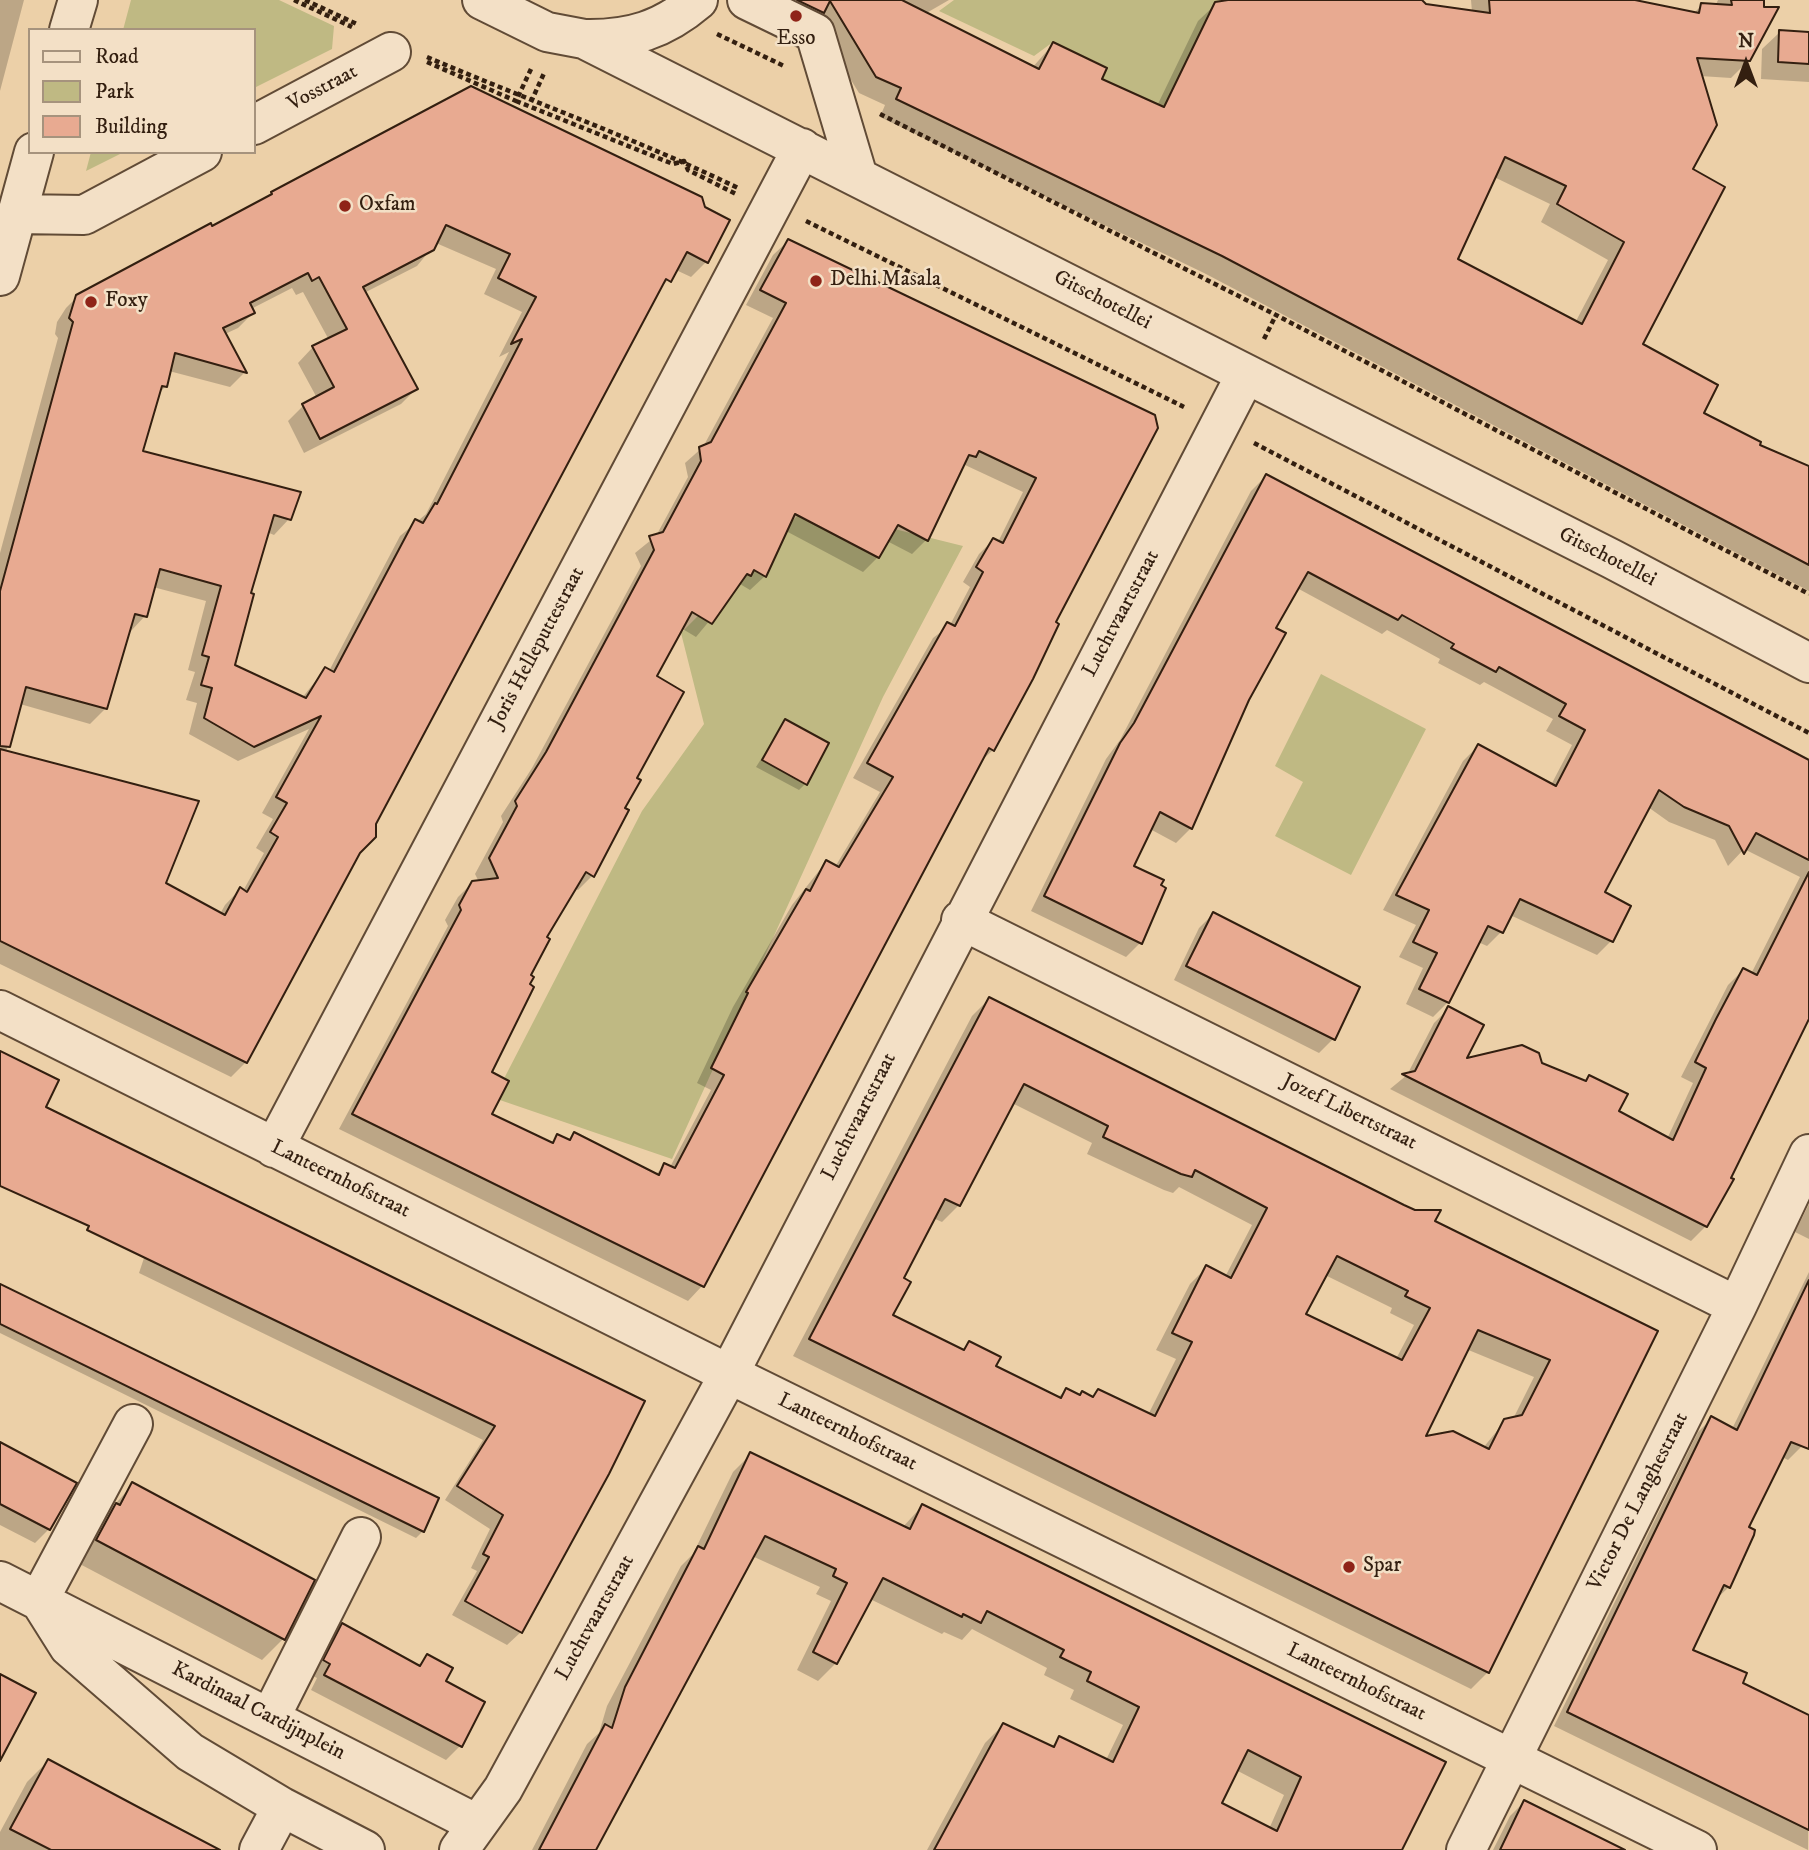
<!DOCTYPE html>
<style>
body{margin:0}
#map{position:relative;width:1809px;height:1850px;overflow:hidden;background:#ecd0a8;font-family:"IM FELL DW Pica",serif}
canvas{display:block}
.legend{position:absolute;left:28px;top:28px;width:228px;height:126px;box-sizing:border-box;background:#f3e0c6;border:2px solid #a6937d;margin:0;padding:9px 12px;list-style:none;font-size:21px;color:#331f10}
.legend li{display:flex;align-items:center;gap:14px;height:35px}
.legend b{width:35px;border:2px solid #a6937d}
.north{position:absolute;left:1711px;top:28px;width:70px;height:70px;-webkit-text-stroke:5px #f3e0c6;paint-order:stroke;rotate:0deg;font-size:19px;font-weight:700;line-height:28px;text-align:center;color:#331f10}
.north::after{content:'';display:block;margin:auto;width:24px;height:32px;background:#331f10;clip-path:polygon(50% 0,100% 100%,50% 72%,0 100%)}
</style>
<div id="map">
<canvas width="1809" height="1850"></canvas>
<ul class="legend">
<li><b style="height:9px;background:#f3e0c6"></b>Road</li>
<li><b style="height:19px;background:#bfb983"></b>Park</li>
<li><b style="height:19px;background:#e8aa91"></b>Building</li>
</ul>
<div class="north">N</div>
</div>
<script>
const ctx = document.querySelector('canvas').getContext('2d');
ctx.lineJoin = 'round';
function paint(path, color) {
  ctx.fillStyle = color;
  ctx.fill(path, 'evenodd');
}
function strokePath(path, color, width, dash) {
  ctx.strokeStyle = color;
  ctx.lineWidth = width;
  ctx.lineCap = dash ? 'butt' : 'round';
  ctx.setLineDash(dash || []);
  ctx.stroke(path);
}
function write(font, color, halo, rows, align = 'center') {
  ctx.font = font + ' "IM FELL DW Pica",serif';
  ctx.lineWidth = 5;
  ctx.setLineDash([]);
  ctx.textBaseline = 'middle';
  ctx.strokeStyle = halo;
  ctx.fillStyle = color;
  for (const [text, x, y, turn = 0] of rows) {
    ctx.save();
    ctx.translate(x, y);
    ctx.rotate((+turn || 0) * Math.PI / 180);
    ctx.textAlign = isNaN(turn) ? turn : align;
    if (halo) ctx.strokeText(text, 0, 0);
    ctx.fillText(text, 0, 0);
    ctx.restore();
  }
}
const green = new Path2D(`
 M131,0H279L334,26L332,49L254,88V30H123Z
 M954,0H1228L1215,2L1164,107L1127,90L1110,126L1087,117L1107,67L1053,42L1034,56L939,11Z
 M91,152H124L86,171Z
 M806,507L963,546L883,697L672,1159L494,1098L642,811L704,724L681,633Z
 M1321,674L1426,729L1351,875L1275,836L1303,782L1275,766Z`);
const shadow = new Path2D(`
 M0,0H24L0,91Z
 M804,0H949L923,15L1032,68L1053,44L1100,80L1157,106L1198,21L1216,4L1239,0H1419L1425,6L1472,12L1471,0H1626L1693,14L1702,5L1715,6L1718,0H1762L1749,60L1731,78L1700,76L1691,170L1641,344L1702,413L1757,446L1809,470V591L1204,273L880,117L885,105L859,93L814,20L784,19ZM1494,177L1550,204L1541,222L1608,260L1575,323L1456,260Z
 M1780,32L1809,33V82L1761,79L1762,49Z
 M272,194L704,208L728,220L706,262L691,277L676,270L655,295L246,1062L231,1077L0,964V553L58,338L55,334L57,322L66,308L82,292L266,200ZM436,243L496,269L484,294L522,312L499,357L509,352L426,514L400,536L329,671L325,669L302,698L233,665L267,532L274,535L289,519L140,452L158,394L165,387L169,371L230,387L245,372L225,334L238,328L253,313L251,309L292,288L296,295L303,292L329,340L313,347L298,363L317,398L303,406L288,421L304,453L401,404L416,389L364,293L417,266ZM153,587L206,601L188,670L195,672L186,700L197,703L189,734L238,761L309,729L262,813L273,819L256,848L264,853L243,891L240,889L225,905L220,914L164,884L6,752L20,704L90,724L106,708L130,632L145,616Z
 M788,241L1154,416L993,750L979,763L702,1286L688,1301L339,1129L448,926L445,920L458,897L473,882H479L475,874L503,822L501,816L532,768L641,566L635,553L656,536L688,477L685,463L703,447L773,318L746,305L773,255ZM965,465L1023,492L998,542L993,540L979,554L963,582L970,587L950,625L933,638L853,778L880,792L835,867L826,862L792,905L733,1007L697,1083L711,1090L670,1167L665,1165L655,1175L574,1134L568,1141L558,1136L550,1144L489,1115L490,1073L544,938L574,888L578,890L592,876L623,809L634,778L655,677L681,628L696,637L740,584L750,590L765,576L786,531L863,572L878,557L887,541L912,554L926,540L959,471Z
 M1266,476L1809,763V1018L1706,1226L1691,1241L1390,1089L1407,1075L1434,1023L1448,1009L1463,1061L1541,1065L1585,1082L1589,1077L1617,1112L1667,1139L1693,1083L1681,1077L1702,1036L1728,985L1743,970L1751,974L1800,877L1744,849L1728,866L1715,840L1669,822L1648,807L1603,893L1611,941L1597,955L1510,915L1501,932L1487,946L1478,942L1448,1002L1433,1017L1406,1004L1423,968L1399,957L1416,925L1383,910L1463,761L1478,746L1551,785L1572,745L1546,731L1553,719L1484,682L1480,685L1438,663L1440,659L1387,630L1382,634L1297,588L1274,628L1247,699L1191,828L1176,843L1150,829L1132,867L1140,943L1126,957L1031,911L1106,759L1120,740L1251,491Z
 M785,721L805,784L799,790L756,767Z
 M1213,914L1333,1039L1319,1053L1174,980L1199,928Z
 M989,999L1656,1332L1488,1672L1471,1689L793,1356L972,1016ZM1012,1103L1092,1143L1087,1154L1164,1190L1173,1193L1179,1187L1252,1225L1225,1277L1207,1267L1190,1284L1156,1350L1176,1359L1148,1415L1098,1391L1091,1398L1066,1390L1057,1398L994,1367L969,1343L961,1351L891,1316L901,1279L933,1218L942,1222L959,1205ZM1325,1275L1392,1308L1390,1313L1414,1325L1396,1359L1304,1315ZM1466,1349L1534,1377L1513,1419L1505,1421L1483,1448L1423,1439Z
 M0,1053L44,1108L643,1402L521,1632L507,1645L452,1615L477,1571L471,1568L490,1529L445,1500L483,1440L139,1273L149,1243L0,1172Z
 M1809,1204V1239L1795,1232Z
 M1809,1272V1431L1802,1446L1788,1460L1782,1457L1746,1528L1729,1587L1714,1601L1690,1651L1809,1727L1808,1850L1554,1726L1698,1432L1712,1418L1732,1429Z
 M0,1286L423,1531L416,1538L0,1333Z
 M0,1445L49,1529L35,1543L0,1525Z
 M751,1454L902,1528L922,1506L1444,1763L1401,1850H927L985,1743L1003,1725L1051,1747L1060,1738L1106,1760L1123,1725L1070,1699L1074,1690L1044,1675L1047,1668L972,1629L962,1640L944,1632L942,1634L870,1599L836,1663L818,1681L797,1670L831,1601L816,1594L820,1587L752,1556L595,1850H532L587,1744L599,1733L607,1706L681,1566L693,1554L733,1472ZM1236,1770L1284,1795L1269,1829L1220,1803Z
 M133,1484L283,1639L262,1660L76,1562L95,1527Z
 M342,1625L417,1666L428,1656L444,1682L483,1703L460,1746L446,1760L311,1690L317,1678L311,1675L328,1639Z
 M48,1761L216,1850H0V1832L27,1782Z
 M1524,1802L1622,1850H1493L1510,1816Z`);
const building = new Path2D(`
 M797,0H902L1039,69L1053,42L1107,68L1102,79L1164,107L1215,2L1228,0H1422L1426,4L1490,13L1489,0H1635L1699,13L1701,3L1732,5L1731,0H1764V7H1779L1750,61L1697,58L1717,125L1693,169L1725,187L1643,344L1718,385L1704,413L1761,442L1760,445L1809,466V565L1222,256L896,99L901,88L876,77L830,1L824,13ZM1505,157L1566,186L1557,204L1624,242L1582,324L1458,259Z
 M1779,30L1809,32V64L1778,62Z
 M471,86L702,197L705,207L730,220L708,263L687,252L671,282L666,279L376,824V837L360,853L247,1063L0,941V749L199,801L166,883L225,915L240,887L247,892L278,837L270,832L287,803L276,797L321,716L254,747L204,718L212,688L201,685L209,657L202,655L221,586L160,569L147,617L135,614L107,709L26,687L10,747L0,746V591L73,322L69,318L76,295L211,223L212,226L272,194L271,192ZM446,225L510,254L498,278L536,297L511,344L522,339L437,504L435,503L423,523L415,519L334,672L325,667L306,698L235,665L254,594L251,593L274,515L291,520L301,492L143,451L162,386L167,387L175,353L247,373L223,328L255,313L250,303L308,273L312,281L319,277L347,329L312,346L334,387L302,404L320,439L418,389L363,287L434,250Z
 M788,239L1155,415L1158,428L1056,622L1059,624L1033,679L994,751L989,748L704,1287L352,1114L461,910L459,905L472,881L498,878L489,858L517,806L515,801L546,752L654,550L649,536L663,532L701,461L699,447L711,442L786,303L760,290ZM979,451L1036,478L1003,543L993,538L976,567L983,572L955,626L947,622L867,763L893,777L839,867L826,860L810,891L806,889L746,992L748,993L711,1068L724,1075L675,1168L664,1163L659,1175L574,1132L570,1140L557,1134L553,1143L492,1114L509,1081L492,1072L534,987L530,984L534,977L531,975L550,939L547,937L586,872L594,877L629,810L625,808L641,780L637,778L684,692L657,676L692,612L712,624L747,574L751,576L754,570L766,577L795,514L879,558L898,525L928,541L969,455L976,457Z
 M1266,474L1809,760V860L1756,833L1744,854L1729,826L1684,807L1659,790L1605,892L1631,906L1613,942L1520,899L1503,933L1488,926L1449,1003L1419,989L1437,953L1413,942L1429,910L1396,895L1478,744L1556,786L1585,730L1559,716L1566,704L1499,667L1496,672L1451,648L1454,644L1402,615L1398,620L1308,572L1276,628L1286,633L1249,700L1192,829L1160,812L1134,866L1164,880L1161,885L1166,888L1142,944L1044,896L1120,743L1134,723Z
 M785,719L829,743L807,785L762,760Z
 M1809,872V1019L1731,1178L1734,1179L1707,1227L1402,1074L1415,1071L1448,1006L1484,1025L1467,1058L1522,1045L1539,1053L1542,1063L1586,1081L1589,1075L1628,1094L1619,1111L1673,1140L1706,1068L1695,1062L1716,1019L1743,968L1757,975Z
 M1213,912L1360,987L1335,1040L1186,966Z
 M989,997L1404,1205L1415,1210H1441L1435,1221L1658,1331L1489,1673L809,1339ZM1024,1084L1108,1126L1103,1137L1181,1174L1192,1177L1195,1170L1267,1208L1231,1278L1206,1265L1172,1333L1192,1342L1155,1416L1098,1389L1093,1397L1082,1391L1080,1395L1066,1388L1061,1398L996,1366L1001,1357L969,1341L964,1350L893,1315L911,1282L904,1278L945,1199L960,1206ZM1337,1256L1408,1291L1405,1296L1430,1308L1402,1360L1306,1314ZM1478,1330L1550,1360L1522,1415L1504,1419L1489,1449L1453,1431L1426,1436Z
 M0,1051L59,1080L46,1107L645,1401L609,1474L522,1633L465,1601L489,1557L483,1554L503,1515L457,1486L495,1426L87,1230L89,1226L0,1186Z
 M1809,1280V1449L1791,1442L1749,1527L1755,1530L1754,1535L1730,1588L1724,1585L1693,1650L1747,1673L1743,1683L1809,1715V1830L1567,1712L1711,1416L1737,1430Z
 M0,1284L439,1498L424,1532L0,1324Z
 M0,1442L77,1483L50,1530L0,1504Z
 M750,1452L910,1529L922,1504L1446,1762L1402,1850H934L1003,1723L1054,1747L1059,1736L1113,1762L1139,1707L1087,1681L1091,1672L1060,1657L1064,1650L987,1611L981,1623L963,1614L962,1617L883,1578L837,1664L813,1652L847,1583L833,1576L836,1569L765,1536L596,1850H539L605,1724L612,1728L625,1687L698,1546L704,1549ZM1248,1750L1301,1777L1277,1831L1222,1803Z
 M132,1482L315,1580L285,1640L96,1540L116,1503L120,1505Z
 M342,1623L420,1666L427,1654L453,1668L446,1681L485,1702L462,1747L324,1675L330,1664L323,1660Z
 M0,1674L36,1693L0,1761Z
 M48,1759L140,1808L220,1850H51L10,1829Z
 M1524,1800L1625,1850H1500Z`);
const path = new Path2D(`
 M294,0L352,27
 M305,0L359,25
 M717,34L784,66
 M427,57C530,101 637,139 738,188
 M427,62L516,101L531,69
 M516,101L673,164L684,161L688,170L736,194
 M531,102L545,71
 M880,114L1276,315L1809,594
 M806,221L1184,407
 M1264,339L1276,315
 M1254,443L1809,733`);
const minor = new Path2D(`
 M482,0L547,32L584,39L1612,559L1809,663
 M747,0L815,33L858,177
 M69,30L78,0
 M584,39C630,40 663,30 698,0
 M254,125L391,52
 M16,214L84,215L202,152
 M0,276L34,152
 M961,920L1737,1306
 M0,1010L729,1374L1697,1850
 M274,1148L802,148
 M0,1581L477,1824
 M39,1600L133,1424
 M40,1601L69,1647L190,1752L282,1807L365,1850
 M270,1718L361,1537
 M259,1850L282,1807
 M459,1850L503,1789L729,1374L1246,374
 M1466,1850L1737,1306L1809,1154`);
const markers = [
 [796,16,7,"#8f2418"],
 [345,206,7,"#8f2418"],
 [816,281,7,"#8f2418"],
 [91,302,7,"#8f2418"],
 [1349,1567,7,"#8f2418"]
];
const poiNames = [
 ["Esso",796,40,"center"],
 ["Oxfam",359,206],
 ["Delhi Masala",830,281],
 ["Foxy",105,302],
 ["Spar",1363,1567]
];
const streetNames = [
 ["Vosstraat",323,89,-28],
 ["Gitschotellei",1102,301,27],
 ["Gitschotellei",1607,558,27],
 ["Luchtvaartstraat",1122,614,-62],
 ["Joris Helleputtestraat",538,648,-62],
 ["Jozef Libertstraat",1349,1113,26],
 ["Luchtvaartstraat",860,1117,-63],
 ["Lanteernhofstraat",340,1180,26],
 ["Lanteernhofstraat",847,1433,26],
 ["Victor De Langhestraat",1639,1502,-63],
 ["Luchtvaartstraat",596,1618,-61],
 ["Lanteernhofstraat",1356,1683,26],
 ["Kardinaal Cardijnplein",258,1712,27]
];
paint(green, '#bfb983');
paint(shadow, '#0003');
paint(building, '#e8aa91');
strokePath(building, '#331f10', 2);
strokePath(minor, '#614b36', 42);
strokePath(path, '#331f10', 4.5, [5, 3.5]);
strokePath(minor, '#f3e0c6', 38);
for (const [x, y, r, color] of markers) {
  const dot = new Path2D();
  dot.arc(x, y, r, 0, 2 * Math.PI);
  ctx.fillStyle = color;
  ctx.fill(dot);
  strokePath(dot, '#f3e0c6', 2.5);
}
write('21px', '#331f10', '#f3e0c6', poiNames, 'left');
write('21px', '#331f10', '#f3e0c6', streetNames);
</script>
